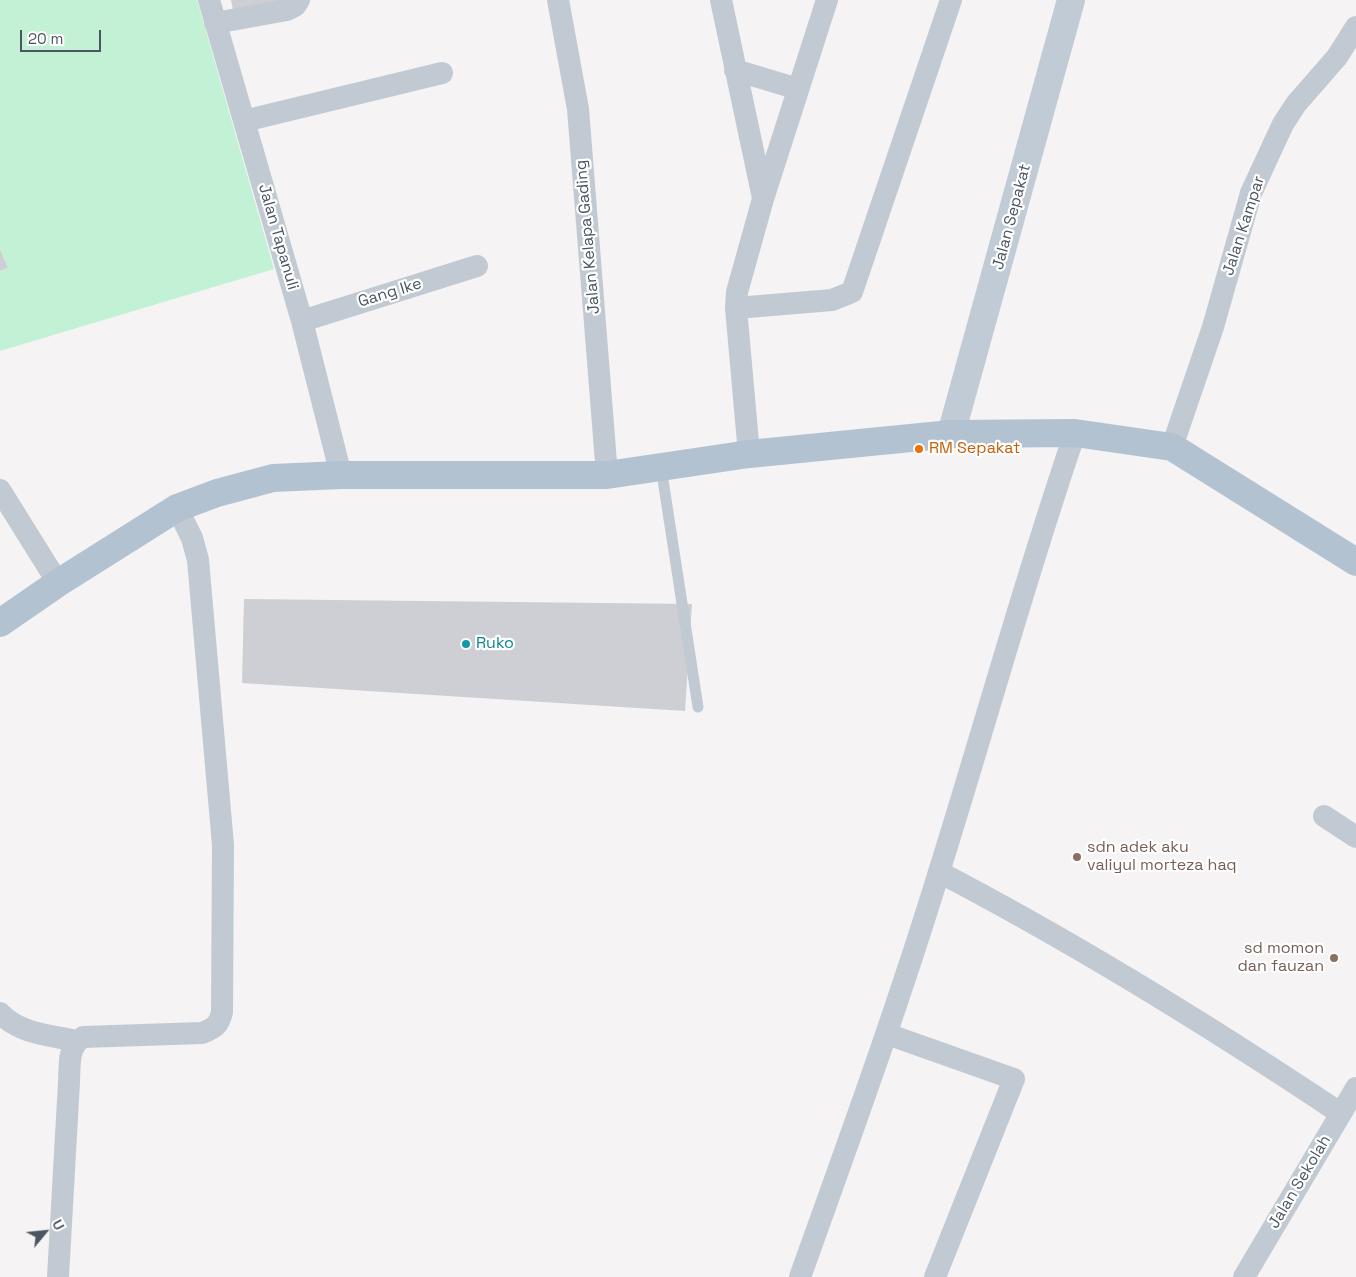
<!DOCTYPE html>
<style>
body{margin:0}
#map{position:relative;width:1356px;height:1277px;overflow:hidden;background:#f5f3f3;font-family:"Space Grotesk",sans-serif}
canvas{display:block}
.north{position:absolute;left:20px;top:1207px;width:50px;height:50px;-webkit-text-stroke:4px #fff;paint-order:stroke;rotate:62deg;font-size:14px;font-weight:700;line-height:20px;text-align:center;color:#4a5661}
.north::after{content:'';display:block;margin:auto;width:18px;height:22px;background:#4a5661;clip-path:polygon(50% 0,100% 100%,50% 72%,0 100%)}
.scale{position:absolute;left:20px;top:30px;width:81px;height:22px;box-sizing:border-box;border:2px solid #4a5661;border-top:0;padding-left:6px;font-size:15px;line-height:18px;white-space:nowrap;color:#4a5661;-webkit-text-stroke:4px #fff;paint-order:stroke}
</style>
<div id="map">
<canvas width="1356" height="1277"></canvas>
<div class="north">U</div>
<div class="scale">20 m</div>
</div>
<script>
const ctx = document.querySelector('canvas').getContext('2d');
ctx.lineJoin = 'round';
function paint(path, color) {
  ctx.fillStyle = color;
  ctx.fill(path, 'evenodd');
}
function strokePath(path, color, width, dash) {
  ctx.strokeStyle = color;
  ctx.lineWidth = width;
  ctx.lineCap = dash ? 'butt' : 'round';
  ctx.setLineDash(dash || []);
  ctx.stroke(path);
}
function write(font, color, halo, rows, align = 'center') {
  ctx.font = font + ' "Space Grotesk",sans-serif';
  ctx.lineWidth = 4.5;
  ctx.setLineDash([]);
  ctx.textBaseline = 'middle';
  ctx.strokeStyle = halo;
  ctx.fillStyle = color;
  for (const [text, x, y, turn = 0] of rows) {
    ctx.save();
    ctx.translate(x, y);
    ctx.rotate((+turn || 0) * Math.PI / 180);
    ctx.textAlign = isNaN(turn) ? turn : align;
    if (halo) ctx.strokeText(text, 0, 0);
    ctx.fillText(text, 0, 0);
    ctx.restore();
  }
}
const green = new Path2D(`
 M0,0H197L274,269L0,351V271L8,268L0,249Z`);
const building = new Path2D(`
 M231,0H293L233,10Z
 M0,249L8,268L0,271Z
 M244,599L692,604L685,711L242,683Z`);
const service = new Path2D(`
 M661,467L698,707`);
const minor = new Path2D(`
 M209,0L302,321L341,475
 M558,0L578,109L607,475
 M721,0L763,198
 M215,23L287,10L295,6L299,0
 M735,70L798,89
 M244,121L442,73
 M736,308L832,300L852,292L951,0
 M302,321L477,266
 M1172,447L1213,327L1251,193L1283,124L1296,104L1337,57L1356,27
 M749,454L736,308L737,292L763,199L827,0
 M0,490L58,583
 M1324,816L1356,837
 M939,872C1077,944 1211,1027 1340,1113
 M0,1013C20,1034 50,1035 76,1041
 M887,1034L1014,1079L935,1277
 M58,1277L69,1082C70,1066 67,1047 83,1037L202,1033C215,1028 219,1025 222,1012L223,845L198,560L192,538L177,508
 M800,1277C848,1143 897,1009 939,872C985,726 1025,578 1075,433
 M1244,1277L1356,1088`);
const secondary = new Path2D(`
 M951,434L1071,0`);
const primary = new Path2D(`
 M0,623L58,583L177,508L217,493L273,478L341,475H607L749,454L951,434L1075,433L1172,447L1356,562`);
const markers = [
 [919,449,5,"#e8710a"],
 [466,644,5,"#0f9aa8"],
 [1077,857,5,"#8d6e63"],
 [1334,958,5,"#8d6e63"]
];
const streetNames = [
 ["Jalan Sepakat",1012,217,-75],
 ["Jalan Kampar",1244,226,-72],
 ["Jalan Tapanuli",278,237,74],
 ["Jalan Kelapa Gading",588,237,-95],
 ["Gang Ike",390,293,-17],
 ["Jalan Sekolah",1300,1182,-59]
];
const foodNames = [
 ["RM Sepakat",929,449]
];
const cultureNames = [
 ["Ruko",476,644]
];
const educationNames = [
 ["sdn adek aku",1087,848],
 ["valiyul morteza haq",1087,866],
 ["sd momon",1324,949,"right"],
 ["dan fauzan",1324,967,"right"]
];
paint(green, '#c3f1d5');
paint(building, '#cdcfd5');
strokePath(service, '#c1cad2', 11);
strokePath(minor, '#c1cad2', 22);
strokePath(secondary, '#c1cbd6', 28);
strokePath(primary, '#b3c2d1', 28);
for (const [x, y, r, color] of markers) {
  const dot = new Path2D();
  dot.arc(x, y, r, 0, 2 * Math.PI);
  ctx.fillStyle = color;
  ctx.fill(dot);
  strokePath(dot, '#fff', 2);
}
write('16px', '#4a5661', '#fff', streetNames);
write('16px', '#c56008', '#fff', foodNames, 'left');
write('16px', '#0d838f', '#fff', cultureNames, 'left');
write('16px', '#785e54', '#fff', educationNames, 'left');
</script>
